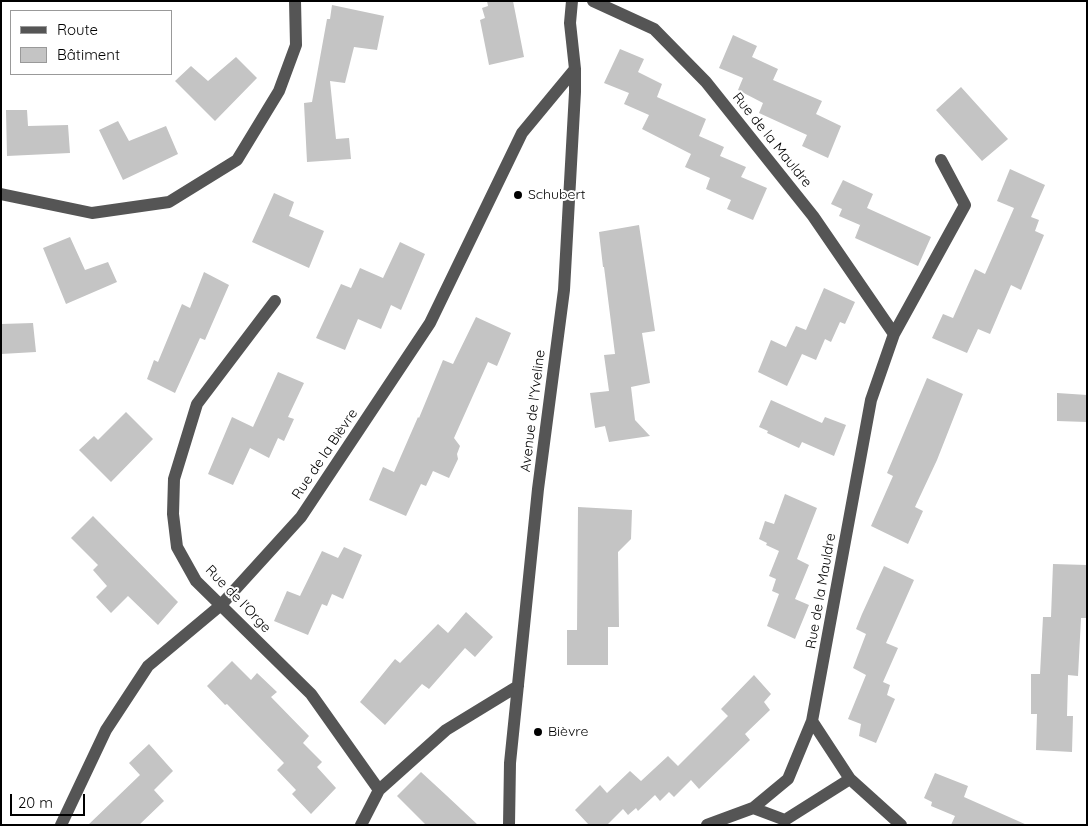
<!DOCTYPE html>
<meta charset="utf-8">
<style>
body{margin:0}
#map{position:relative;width:1088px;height:826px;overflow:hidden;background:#fff;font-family:Quicksand,sans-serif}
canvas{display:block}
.frame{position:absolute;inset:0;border:2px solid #000;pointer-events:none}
.legend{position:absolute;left:10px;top:10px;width:162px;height:65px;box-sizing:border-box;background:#fff;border:1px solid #999;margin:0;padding:6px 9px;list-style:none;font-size:15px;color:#000}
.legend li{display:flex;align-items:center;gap:10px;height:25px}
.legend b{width:25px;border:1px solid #999}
.scale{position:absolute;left:10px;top:794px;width:75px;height:22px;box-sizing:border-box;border:2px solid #000;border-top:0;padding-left:6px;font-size:15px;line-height:18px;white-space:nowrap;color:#000;-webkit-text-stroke:4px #fff;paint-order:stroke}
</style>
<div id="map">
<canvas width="1088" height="826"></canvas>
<div class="frame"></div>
<ul class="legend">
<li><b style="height:6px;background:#555"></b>Route</li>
<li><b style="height:14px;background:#c4c4c4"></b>Bâtiment</li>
</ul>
<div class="scale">20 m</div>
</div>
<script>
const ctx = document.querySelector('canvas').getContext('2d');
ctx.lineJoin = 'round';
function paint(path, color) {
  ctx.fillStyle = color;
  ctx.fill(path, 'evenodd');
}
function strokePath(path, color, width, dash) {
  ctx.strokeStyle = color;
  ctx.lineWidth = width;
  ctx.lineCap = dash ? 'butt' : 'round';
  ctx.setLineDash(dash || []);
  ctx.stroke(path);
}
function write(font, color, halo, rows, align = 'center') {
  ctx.font = font + ' Quicksand,sans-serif';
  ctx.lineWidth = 4;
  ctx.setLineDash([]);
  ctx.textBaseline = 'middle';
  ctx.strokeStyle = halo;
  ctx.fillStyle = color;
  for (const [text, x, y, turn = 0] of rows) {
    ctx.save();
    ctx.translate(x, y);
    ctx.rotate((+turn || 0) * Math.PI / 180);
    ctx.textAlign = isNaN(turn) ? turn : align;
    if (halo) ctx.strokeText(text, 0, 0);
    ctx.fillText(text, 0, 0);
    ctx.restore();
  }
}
const building = new Path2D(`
 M487,1H513L524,57L489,65L480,20L485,18L482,8L488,6Z
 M332,5L384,16L377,50L354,47L345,83L330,81L336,139L349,138L351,159L307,162L304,103L312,102L327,19H330Z
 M733,35L757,46L752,57L778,69L773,80L822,101L816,114L841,126L828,158L802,146L807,135L759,113L763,103L738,90L743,78L719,68Z
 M620,49L644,59L638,72L662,84L657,97L706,119L699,136L724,147L720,156L746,167L741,177L767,188L753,220L727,209L731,200L706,189L710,178L685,167L691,154L642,129L649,115L624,104L629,93L604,83Z
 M236,57L257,78L215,121L175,81L191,66L208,81Z
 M961,87L1008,139L982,161L936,110Z
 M6,110H27L28,126L68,125L70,153L7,156Z
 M118,121L129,141L166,126L178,154L123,180L99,130Z
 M1010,169L1045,185L1031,217L1039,220L1035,231L1044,235L1021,290L1011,285L990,334L978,329L967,353L932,338L943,314L953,318L975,269L985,274L997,247L1014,208L997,201Z
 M843,180L873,194L867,208L931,237L918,266L855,238L862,220L860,225L839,216L842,209L831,204Z
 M274,193L294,202L289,216L324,231L309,268L252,242Z
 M639,225L655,331L642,333L650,383L631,387L635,420L650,436L609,442L605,426L595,428L590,393L609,391L604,355L615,354L604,267H603L599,232Z
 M70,237L85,270L108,262L117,282L66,304L43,248Z
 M400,242L425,254L401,310L391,305L381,329L358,319L345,350L316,338L341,284L351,288L360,268L383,278Z
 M204,272L229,285L205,340L200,338L175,393L147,379L154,360L158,362L182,304L190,308Z
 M824,288L855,302L845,324L840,322L831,342L825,339L816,360L802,354L787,386L758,372L771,340L786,347L796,326L806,330Z
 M476,317L511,333L497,366L488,362L454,438L460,446L457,454L458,459L449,478L433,471L426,486L421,484L406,516L369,500L383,467L394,472L418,417L419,418L443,360L453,364Z
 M33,323L36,352L1,354V324Z
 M278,372L304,383L288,417L294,419L284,441L278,438L269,458L250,448L233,485L208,474L232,417L253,427Z
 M927,378L963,394L937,460L915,507L923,511L908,544L871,526L893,476L887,473Z
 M1057,393L1087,395V422L1057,421Z
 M771,400L822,423L825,417L846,425L834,456L802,442L799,448L767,433L768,431L759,427Z
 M126,412L153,439L111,482L79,450L94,436L98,440Z
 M785,494L817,508L797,559L809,565L795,599L809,605L795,639L767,626L779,594L772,591L776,579L769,576L779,551L766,545L767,543L759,539L765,521L774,524Z
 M578,507L632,510L631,539L618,552L619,627H608V665H567V630H577Z
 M93,516L178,602L158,625L128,596L111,613L96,597L107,586L93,570L98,565L71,538Z
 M344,547L362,555L343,599L332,594L327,606L322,604L308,635L274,621L287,591L300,596L322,551L338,558Z
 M1053,564L1087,565V618H1081L1078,676L1068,675L1067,716H1073L1072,752L1036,750L1037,714H1031V674H1040L1043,617H1051Z
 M884,566L914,580L886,643L898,648L883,682L890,685L887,695L895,699L876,743L859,736L861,724L848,719L866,675L853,668L866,634L856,629L862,614Z
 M466,612L493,637L475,657L465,648L429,689L422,684L385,725L360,702L395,659L400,663L438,624L448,633Z
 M232,661L251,680L257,673L277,692L271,697L309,736L303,743L322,762L317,767L336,788L311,814L292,794L296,790L277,770L284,763L227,704L225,705L207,686Z
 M754,675L771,694L764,702L770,710L745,734L750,740L699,789L691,780L674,797L669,792L660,801L655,795L638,811L636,808L628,815L623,809L607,825H589L575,810L600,785L607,793L630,771L641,781L668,756L678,766L728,716L721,709Z
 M149,744L173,771L154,790L164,801L139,825H88L140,775L129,763Z
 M421,772L446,795L478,825H426L397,796Z
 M935,773L968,786L964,797L1027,825H951L955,816L931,806L932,802L924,798Z`);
const minor = new Path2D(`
 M593,1L654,29L706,82L813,216L894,334
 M1,194L92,213L169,202L237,160L279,91L296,45L295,1
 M275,301L197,404L174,479L173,514L177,547L196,581L311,694L379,790
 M753,808L785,820L850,779
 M61,825L106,730L148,666L221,605L301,517L430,323L522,133L575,69
 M361,825L379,790L446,730L518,686
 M509,825L510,763L538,489L564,290L575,92V69L570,23L572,1
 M707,825L753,808L788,779L812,721
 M901,825L850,779L812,721L871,400L894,334L965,205L941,160`);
const markers = [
 [518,195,5,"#000"],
 [538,732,5,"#000"]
];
const streetNames = [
 ["Rue de la Mauldre",772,140,51],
 ["Avenue de l'Yveline",533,411,-83],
 ["Rue de la Bièvre",325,454,-56],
 ["Rue de la Mauldre",821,591,-80],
 ["Rue de l'Orge",238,599,46]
];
const poiNames = [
 ["Schubert",528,195],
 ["Bièvre",548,732]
];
paint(building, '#c4c4c4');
strokePath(minor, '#555', 12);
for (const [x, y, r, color] of markers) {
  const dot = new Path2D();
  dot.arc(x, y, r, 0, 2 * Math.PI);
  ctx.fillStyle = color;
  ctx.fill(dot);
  strokePath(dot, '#fff', 2);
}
write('14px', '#000', '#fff', streetNames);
write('14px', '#000', '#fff', poiNames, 'left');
</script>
